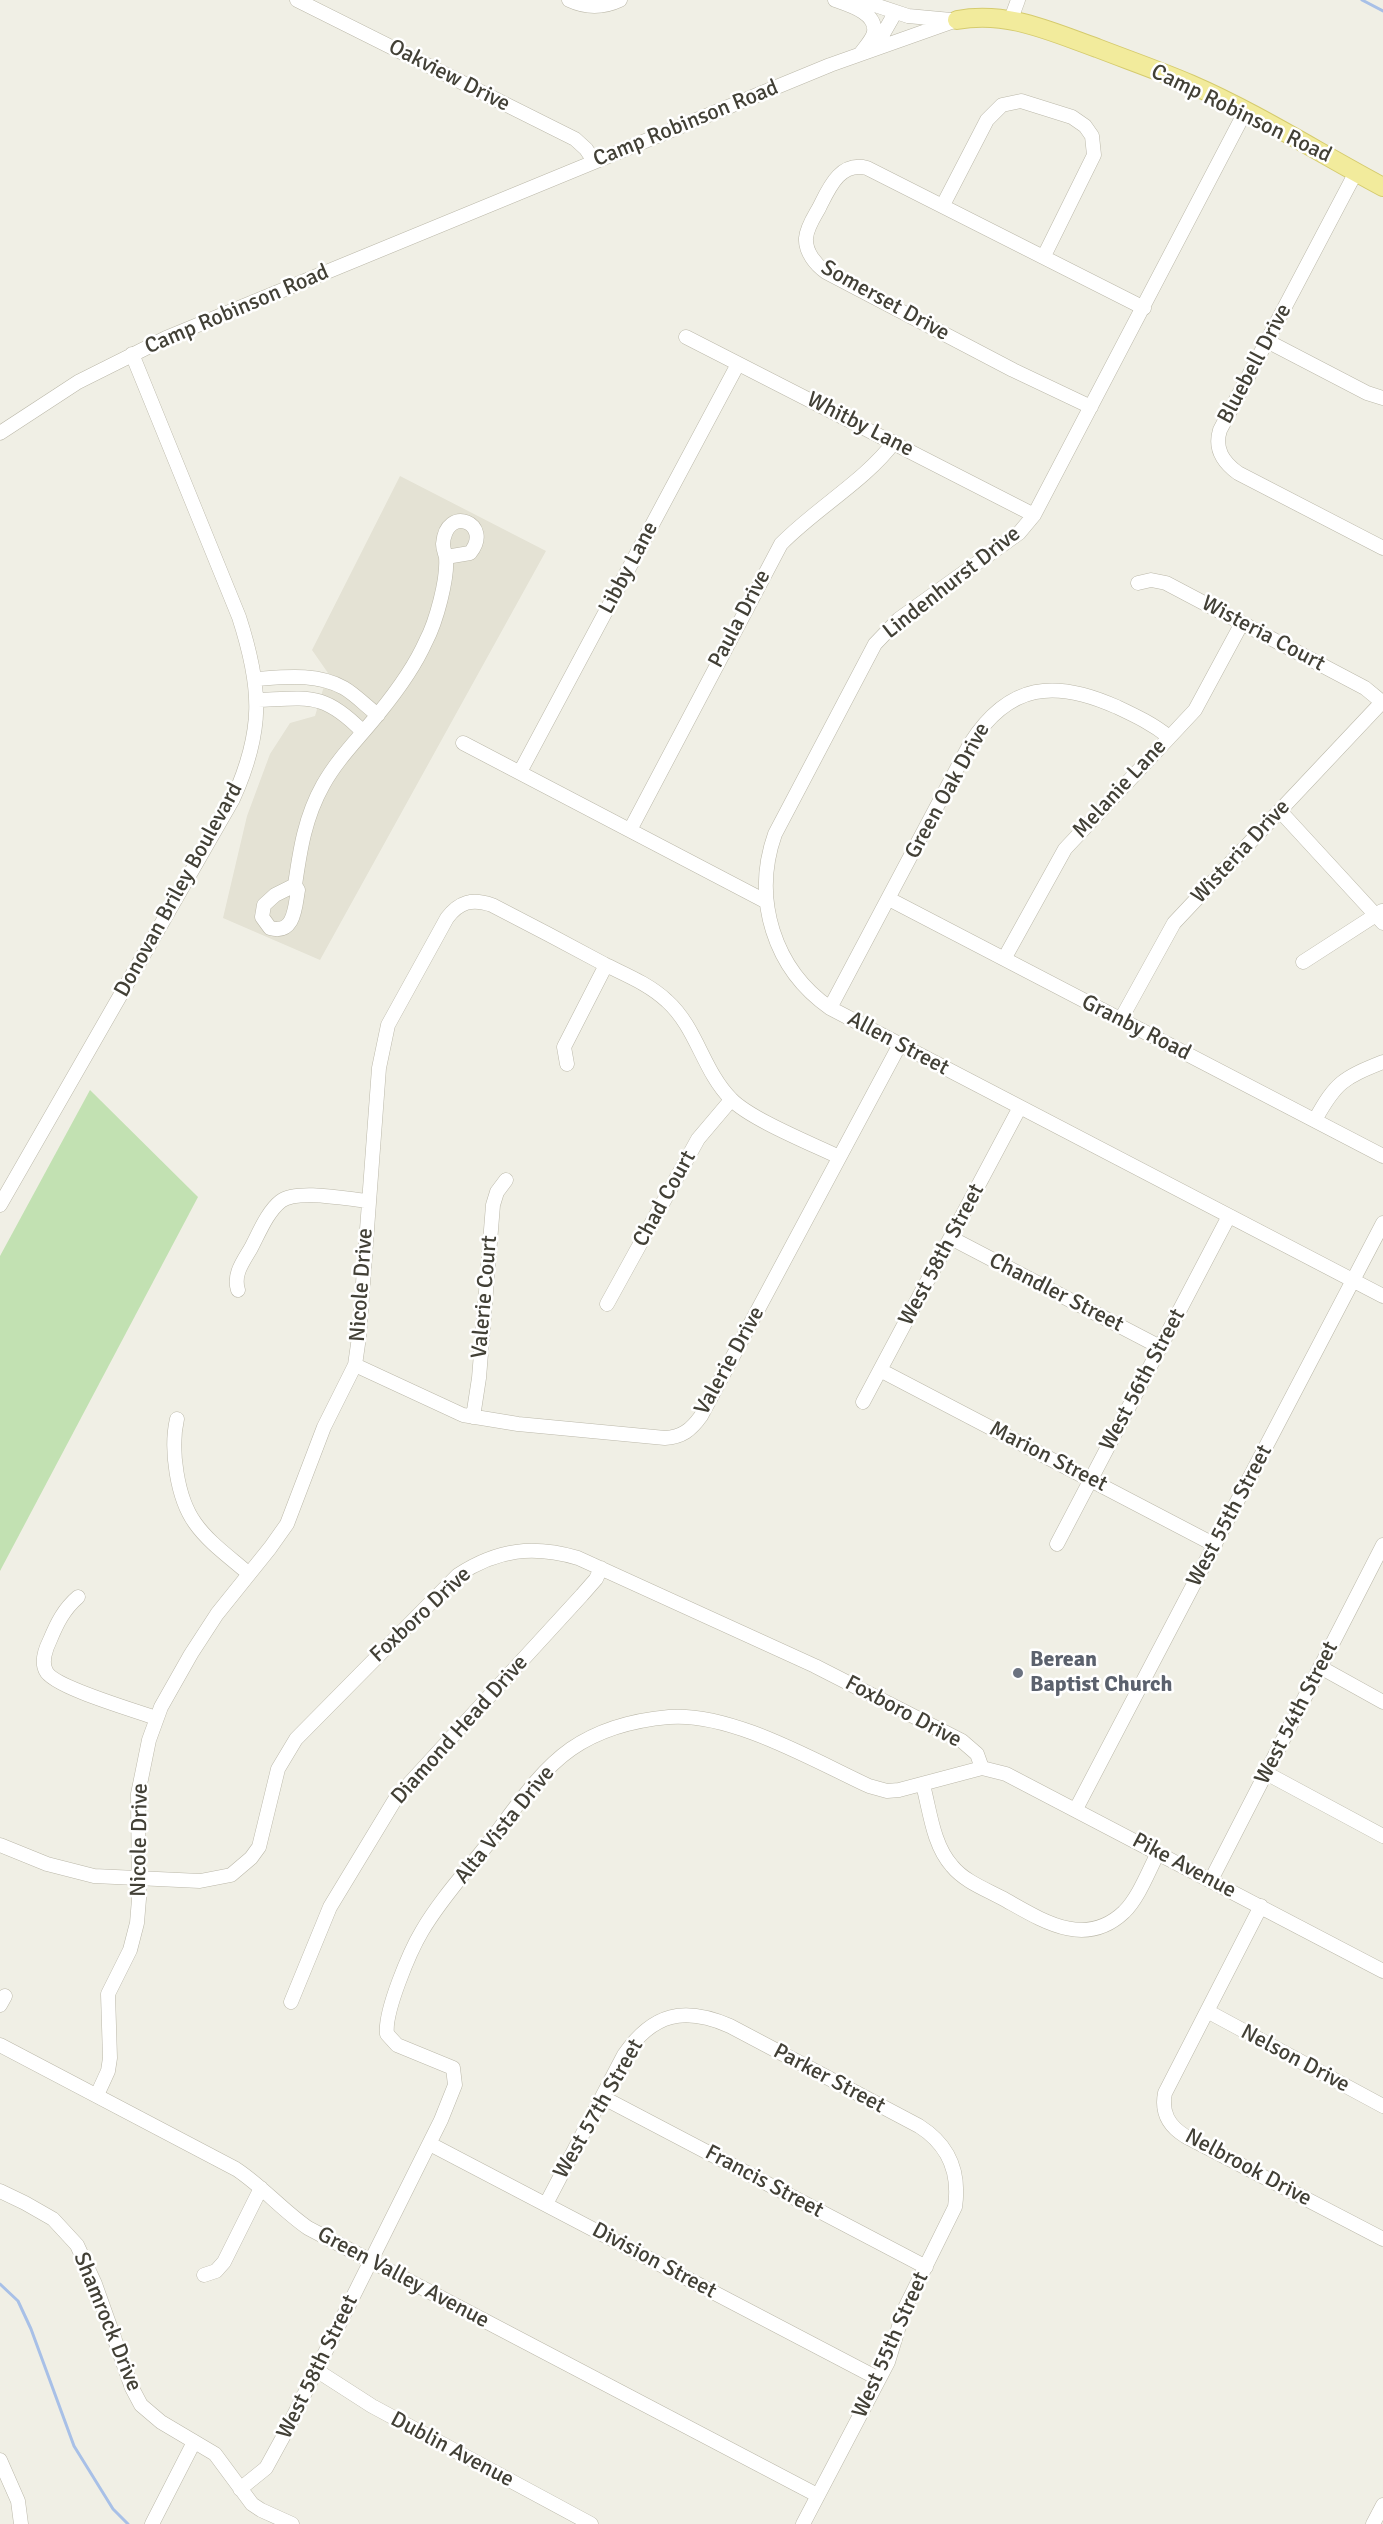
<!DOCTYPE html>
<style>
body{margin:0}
canvas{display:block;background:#f0efe5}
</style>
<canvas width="1383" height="2524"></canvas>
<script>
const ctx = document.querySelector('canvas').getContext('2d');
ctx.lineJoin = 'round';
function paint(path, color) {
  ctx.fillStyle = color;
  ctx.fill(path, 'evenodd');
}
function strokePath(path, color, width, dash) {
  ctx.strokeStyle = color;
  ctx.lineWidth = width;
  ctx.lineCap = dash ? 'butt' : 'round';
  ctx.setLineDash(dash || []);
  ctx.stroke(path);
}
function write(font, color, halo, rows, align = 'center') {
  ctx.font = font + ' Signika,sans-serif';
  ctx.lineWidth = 5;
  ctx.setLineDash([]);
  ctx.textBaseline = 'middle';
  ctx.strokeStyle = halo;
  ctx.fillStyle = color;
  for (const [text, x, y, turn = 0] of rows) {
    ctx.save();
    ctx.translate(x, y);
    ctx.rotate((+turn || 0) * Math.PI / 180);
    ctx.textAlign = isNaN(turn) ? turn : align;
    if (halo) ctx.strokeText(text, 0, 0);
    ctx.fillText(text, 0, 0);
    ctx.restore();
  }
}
const residential = new Path2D(`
 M400,476L546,551L320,960L223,918L247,816L270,754L290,723L315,716L328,673L312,650Z`);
const green = new Path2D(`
 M90,1090L198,1197L0,1571V1256Z`);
const stream = new Path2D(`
 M1362,0L1383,11
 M0,2284L18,2301L31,2329L74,2446L113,2509L128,2524`);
const minor = new Path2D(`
 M297,0L575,139L586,149L594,161
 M569,0C586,8 603,8 620,0
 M835,0C849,5 877,13 874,32C873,39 865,47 861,53
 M860,0L908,16L951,20
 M1011,19L1018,0
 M872,45L883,34L895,13
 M1245,112L1034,515L1019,533L899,619L875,644L775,834C752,899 774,969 830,1008L1383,1296
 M1356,172L1220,430C1214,449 1223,462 1238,473L1383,548
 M943,205L987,120L1002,105L1021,101L1072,117L1085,126L1092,136L1094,155L1044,256
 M686,337L1034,515
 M1267,341L1367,393L1383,398
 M1091,407L1013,370L826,272C816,265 805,252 806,238C807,227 814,217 819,208C829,188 840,161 867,168L1144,308
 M0,433L78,382L166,338L830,65L957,20
 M1138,583L1151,580L1166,583L1365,688L1382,702
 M256,679C285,677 317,673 344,688C356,695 367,707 378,715
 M258,700C309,698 324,692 363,732
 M463,743L765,901
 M520,772L738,364
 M1280,811L1383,923
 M630,830L781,544C815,509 866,480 894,442
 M295,885L275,895L264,905L262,917L270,928C295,935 295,906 298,890L295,885C300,850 305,817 323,785C338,758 360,737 379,713C397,691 414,668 426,641C436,622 448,579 446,557C445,553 443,549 443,544C446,503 494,524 470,553L446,557
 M889,899L1383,1156
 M1004,959L1065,849L1195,710L1242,623
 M1303,962L1382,911
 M830,1008L970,744C1009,683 1055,679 1117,707C1136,716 1153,724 1169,737
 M1121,1019L1174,923L1383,701
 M567,1064L564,1047L606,965
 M1315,1120C1336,1082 1343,1078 1383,1062
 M0,1205L233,799C264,730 262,688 239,617L132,354
 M951,1238L1160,1347
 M238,1290C233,1274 243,1262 251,1248C259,1233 267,1212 281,1201C297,1189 347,1199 368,1201
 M607,1304L698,1139L731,1100
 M355,1365L463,1415L518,1424L665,1438C682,1437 691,1430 701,1416L899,1046
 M880,1370L1215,1545
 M863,1402L1020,1107
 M473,1417L479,1378L493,1205L497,1192L506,1180
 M177,1419C170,1449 177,1498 195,1523C209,1543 231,1558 249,1574
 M1057,1544L1229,1216
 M78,1597C64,1609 57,1623 50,1640C46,1648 41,1662 46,1671C53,1687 137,1711 156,1718
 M1320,1667L1383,1702
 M1266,1773L1383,1836
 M923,1785C930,1811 933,1845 952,1866C964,1881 985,1889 1002,1898C1040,1919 1084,1950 1124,1912C1139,1897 1148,1872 1158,1853
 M1076,1809L1383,1223
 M0,1845L47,1864L94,1876L200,1881L231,1875L251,1858L259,1847L278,1769L296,1739L458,1575C498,1549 533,1545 578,1558L815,1666L962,1741L977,1754L982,1768
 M1211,1880L1383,1545
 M1261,1906L1165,2093C1161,2113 1169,2126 1185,2136L1383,2239
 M291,2002L330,1907L396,1798L582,1595L596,1579L601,1568
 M0,2005L5,1996
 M1207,2011L1383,2106
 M0,2045L236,2169C262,2186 282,2210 308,2228L817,2495
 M97,2095L108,2071L110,2058L108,1994L130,1950L137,1923L139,1899L138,1794L149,1740L161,1707L191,1654L217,1614L270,1548L287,1524L324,1427L355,1365L359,1337L379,1068L388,1025L447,918C459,902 472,898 492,905C529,924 567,944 604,964C626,975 649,984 667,1001C697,1028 703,1071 731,1099C750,1119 812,1144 839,1157
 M602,2097L926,2267
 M430,2144L879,2379
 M0,2191L25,2203L53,2219L77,2245L95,2284L132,2388L141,2405L161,2422L215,2454L252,2504L261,2510L292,2524
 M546,2204L624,2055C653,2013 684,2006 730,2026L919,2126C949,2145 960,2173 955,2207L904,2310L888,2362L803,2524
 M204,2275L216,2271L224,2262L261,2188
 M316,2370L372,2406L591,2524
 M0,2460L18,2501L21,2524
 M240,2489L266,2468L283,2437L441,2120L455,2085L453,2068L397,2045L387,2034C384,2012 410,1951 422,1931C440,1900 465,1873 487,1845C513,1812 537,1773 571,1749C600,1729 635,1720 669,1717C731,1712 813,1760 869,1786L887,1791L899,1790L982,1768L1006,1774L1383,1971
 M152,2524L194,2442
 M1373,2524L1383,2505`);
const major = new Path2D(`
 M957,20C1008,11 1049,31 1097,48C1128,60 1160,71 1190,84C1257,113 1319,153 1383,187`);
const markers = [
 [1018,1673,6,"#6b7280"]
];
const streetNames = [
 ["Oakview Drive",449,76,27],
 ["Camp Robinson Road",1241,114,26],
 ["Camp Robinson Road",686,124,-22],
 ["Somerset Drive",885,301,29],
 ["Camp Robinson Road",237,310,-23],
 ["Bluebell Drive",1255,364,-62],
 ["Whitby Lane",860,425,27],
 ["Libby Lane",629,568,-62],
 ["Lindenhurst Drive",952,583,-38],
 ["Paula Drive",740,619,-62],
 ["Wisteria Court",1263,634,28],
 ["Melanie Lane",1120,789,-47],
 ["Green Oak Drive",948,791,-61],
 ["Wisteria Drive",1241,852,-47],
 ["Donovan Briley Boulevard",179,890,-61],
 ["Granby Road",1136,1028,27],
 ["Allen Street",898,1044,28],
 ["Chad Court",665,1199,-61],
 ["West 58th Street",942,1255,-62],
 ["Nicole Drive",362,1285,-86],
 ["Chandler Street",1056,1293,27],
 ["Valerie Court",485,1297,-85],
 ["Valerie Drive",730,1361,-61],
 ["West 56th Street",1143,1380,-62],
 ["Marion Street",1048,1457,27],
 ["West 55th Street",1230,1516,-62],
 ["Foxboro Drive",421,1615,-43],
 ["Foxboro Drive",903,1712,28],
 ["West 54th Street",1297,1713,-63],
 ["Diamond Head Drive",460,1730,-48],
 ["Alta Vista Drive",505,1825,-51],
 ["Nicole Drive",140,1840,-89],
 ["Pike Avenue",1184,1866,28],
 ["Nelson Drive",1295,2059,28],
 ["Parker Street",829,2079,28],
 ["West 57th Street",599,2109,-60],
 ["Nelbrook Drive",1248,2168,28],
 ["Francis Street",764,2182,28],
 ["Division Street",654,2261,28],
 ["Green Valley Avenue",403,2278,28],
 ["Shamrock Drive",107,2322,68],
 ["West 55th Street",891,2345,-66],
 ["West 58th Street",318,2367,-64],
 ["Dublin Avenue",452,2450,28]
];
const worshipNames = [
 ["Berean",1030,1660],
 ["Baptist Church",1030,1685]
];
paint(residential, '#e4e2d4');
paint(green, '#c2e1b2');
strokePath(stream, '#a8c0e7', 3);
strokePath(minor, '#bbb8a9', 15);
strokePath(major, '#d5cb6e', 20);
strokePath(minor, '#fff', 14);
strokePath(major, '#f2eb9c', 18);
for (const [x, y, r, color] of markers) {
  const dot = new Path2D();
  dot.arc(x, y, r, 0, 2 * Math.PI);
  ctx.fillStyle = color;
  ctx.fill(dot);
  strokePath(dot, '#fff', 2);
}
write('22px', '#424036', '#fff', streetNames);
write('bold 22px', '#5b616d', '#fff', worshipNames, 'left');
</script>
